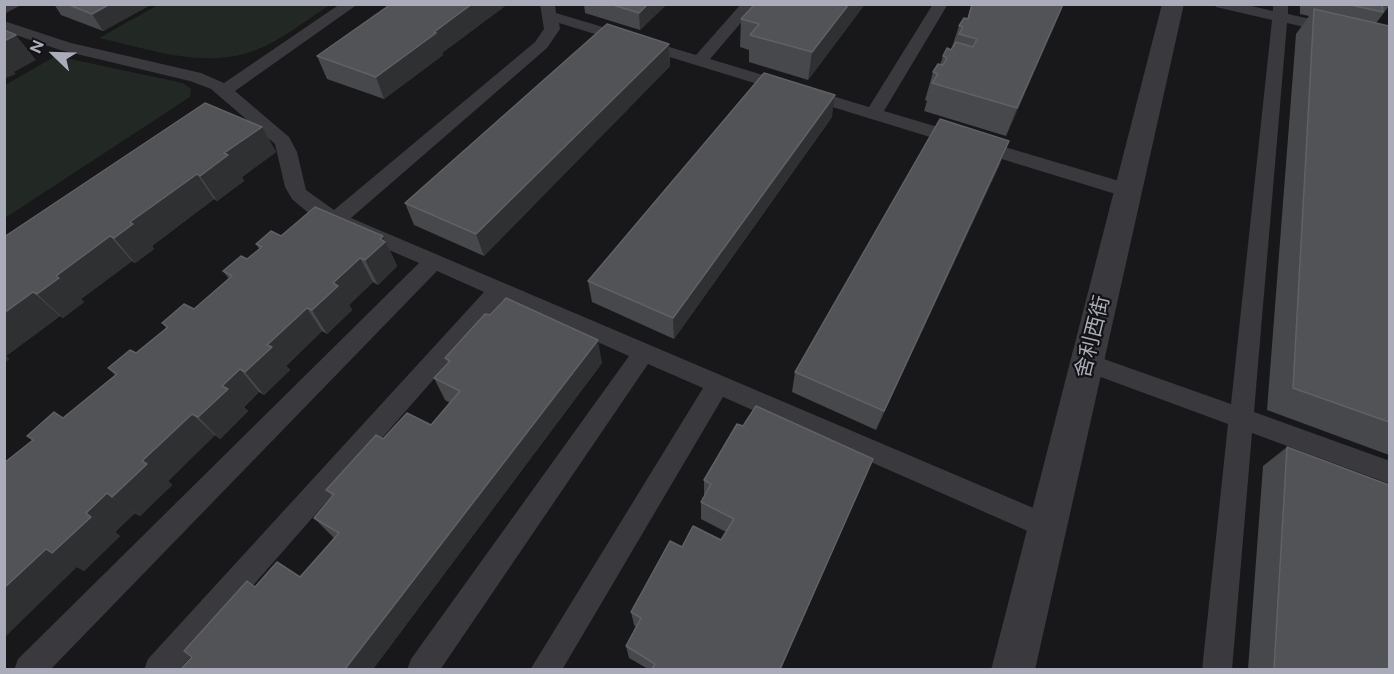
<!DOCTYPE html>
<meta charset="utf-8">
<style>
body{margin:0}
#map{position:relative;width:1394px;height:674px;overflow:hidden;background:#181719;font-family:Figtree,sans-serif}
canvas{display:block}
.frame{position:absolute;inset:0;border:6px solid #aaadb9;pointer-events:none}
.north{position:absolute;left:24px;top:24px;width:60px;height:60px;-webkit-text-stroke:4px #131214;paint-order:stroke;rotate:293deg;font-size:16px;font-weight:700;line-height:24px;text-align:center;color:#aaadb9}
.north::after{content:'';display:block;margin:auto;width:21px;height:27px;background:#aaadb9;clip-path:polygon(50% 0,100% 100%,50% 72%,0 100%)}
</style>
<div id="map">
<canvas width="1394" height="674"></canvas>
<div class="frame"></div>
<div class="north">N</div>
</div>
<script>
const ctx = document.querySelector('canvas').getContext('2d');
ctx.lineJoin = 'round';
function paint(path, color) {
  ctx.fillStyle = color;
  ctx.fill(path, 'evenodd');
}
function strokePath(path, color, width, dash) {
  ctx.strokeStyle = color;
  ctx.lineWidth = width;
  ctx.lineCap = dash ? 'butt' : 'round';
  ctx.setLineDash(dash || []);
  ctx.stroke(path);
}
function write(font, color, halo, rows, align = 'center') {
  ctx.font = font + ' Figtree,"Noto Sans SC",sans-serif';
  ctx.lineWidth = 4.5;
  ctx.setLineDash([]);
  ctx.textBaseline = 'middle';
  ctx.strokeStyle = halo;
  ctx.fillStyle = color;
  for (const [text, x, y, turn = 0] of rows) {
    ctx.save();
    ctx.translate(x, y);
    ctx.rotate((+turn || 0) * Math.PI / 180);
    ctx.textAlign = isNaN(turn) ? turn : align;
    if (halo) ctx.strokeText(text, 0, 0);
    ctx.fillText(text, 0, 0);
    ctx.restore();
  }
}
const green = new Path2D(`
 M158,5V4L330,5C306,20 282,40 256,50C204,70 150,49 99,38Z
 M56,56L183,83L191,89L190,97L5,218V85Z`);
const service = new Path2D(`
 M4,4H23L4,14Z
 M340,4H358L235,91L289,137L297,152L306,190L334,210L535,42L544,29L540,4H555L556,13L696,55L741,4H757L710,59L869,107L933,4H948L884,111L1136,186L1139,191L1136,196H1122L559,23L560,29L547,48L351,218L1057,518L1061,527L1057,536L1048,540L1039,536L723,397L562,670H530L703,388L648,364L440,670H407L411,659L629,356L503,300L179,670H144L148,659L484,292L437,271L50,670H14L18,659L419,263L313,217L292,199L285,187L275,144L211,89L190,81L60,50L4,31V21L71,43L201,73L224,83Z
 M1214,4H1243L1273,11V4H1288V14L1390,37V47L1287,23L1254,412L1390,461V484L1252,433L1232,670H1202L1228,424L1079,369L1075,362L1079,355L1087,353L1231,404L1272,20L1216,7Z`);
const tertiary = new Path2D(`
 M1162,4H1184L1035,670H991Z`);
const wall = new Path2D(`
 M54,4H152L103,31L61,15Z
 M584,4H667L640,30L585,13Z
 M760,4H865L808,80L749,62V50L740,47L741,19Z
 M972,4H1064L1006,136L924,111L927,101L925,100L933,72L940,65L943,56L951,50L959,26L967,19Z
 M1300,4H1389V6L1377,22L1375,23L1389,26V455L1267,410L1296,34L1309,16L1300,14Z
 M505,6L442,53L443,55L384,99L327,79L317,56Z
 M669,44L670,66L484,256L414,225L405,203Z
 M832,117L674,339L592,302L588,281Z
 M262,127L276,152L242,177L244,181L217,201L214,199L152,246L154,249L135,263L132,261L81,299L84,302L63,318L60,316L6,356L9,359L4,363V237Z
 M1000,164L876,430L792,392L795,372Z
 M281,236H383L397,266L378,285L373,282L349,305L352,310L327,334L322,331L286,366L290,370L264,395L259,392L244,407L248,411L220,439L215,435L168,481L172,485L140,516L135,513L115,532L120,536L84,571L77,567L63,418L115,375L108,368L136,353L166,328L162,323L194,309L229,279L223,271L247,259L259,249L256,244Z
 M445,358L602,363L373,669L255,587L300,577L334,538L314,518L332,496L326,490L383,439L431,425L450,403L445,400L434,378L448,363Z
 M743,426L873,459L781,669H648L629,658L626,646L636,627L634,625L631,612L682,547L721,540L726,532L701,519V502L704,497V480Z
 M1287,447L1389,669H1248L1263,466Z`);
const shadedWall = new Path2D(`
 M110,4H152L103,31L92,14Z
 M472,4H504L505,6L442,53L443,55L384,99L376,77Z
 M648,4H667L640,30L639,13Z
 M849,4H865L808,80L812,52Z
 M1063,4H1064L1006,136L1017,108Z
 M16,35L36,60L14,72L16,74L4,79V41Z
 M669,44L670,66L484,256L476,234Z
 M835,95L832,117L674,339L673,318Z
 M262,127L276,152L242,177L244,181L217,201L200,176L224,153Z
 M1009,141L1000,164L876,430L884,411Z
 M197,174L214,199L152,246L154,249L135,263L114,238L130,222Z
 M110,236L132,261L81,299L84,302L63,318L37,294L56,276Z
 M383,236L397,266L378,285L365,260Z
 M360,258L373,282L349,305L352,310L327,334L312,310L333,283Z
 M33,292L60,316L6,356L9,359L4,363V313Z
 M307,308L322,331L286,366L290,370L264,395L245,372L267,345Z
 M598,340L602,363L373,669H345Z
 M240,369L259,392L244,407L248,411L220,439L198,417L222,386Z
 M192,414L215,435L168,481L172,485L140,516L112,497L142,461Z
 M873,459L781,669H780Z
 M107,493L135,513L115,532L120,536L84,571L77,567L4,638V588Z`);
const building = new Path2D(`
 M67,4H110L92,14Z
 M391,4H472L434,32L436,33L376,77L317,56Z
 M610,4H648L639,13Z
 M755,4L761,5L849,4L812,52L750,35L759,24L741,19Z
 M972,4H1063L1017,108L932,83L938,74L933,72L938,64L943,65L947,58L943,56L947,48L951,50L956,42L973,47L977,39L959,34L963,27L959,26L964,18L968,19Z
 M1346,4H1382L1383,12Z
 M1314,9L1389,26V422L1293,388Z
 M607,24L669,44L476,234L405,203Z
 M4,30L16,35L4,41Z
 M764,73L835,95L673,318L588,281Z
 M205,103L262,127L224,153L228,155L200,176L197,174L130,222L133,224L114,238L110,236L56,276L59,278L37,294L33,292L4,313V237Z
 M940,119L1009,141L884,411L795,372Z
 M315,207L383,236L380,239L385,242L365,260L360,258L333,283L338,286L312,310L307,308L267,345L272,347L245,372L240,369L222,386L228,389L198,417L192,414L142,461L147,464L112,497L107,493L86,513L91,517L52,553L46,549L4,588V463L33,440L27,436L54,412L63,418L117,374L108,368L130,350L136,353L168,327L162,323L184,304L194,309L232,276L223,271L241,256L247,259L262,247L256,244L271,231L281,236Z
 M506,298L598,340L345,669H181L192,657L184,651L247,581L255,587L277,562L300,577L339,533L314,518L334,494L326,490L376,435L383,439L407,413L431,425L460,391L434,378L450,361L445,358L485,314L490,315Z
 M756,406L873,459L780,669H652L655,664L626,646L641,618L631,612L670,541L682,547L693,526L721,540L734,519L701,502L711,484L704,480L737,424L743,426Z
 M1287,447L1389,485V669H1274Z`);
const streetNames = [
 ["舍利西街",1093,337,-76]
];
paint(green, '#222924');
paint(service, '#39393e');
paint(tertiary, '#39393e');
paint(wall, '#46484b');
paint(shadedWall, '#2f3032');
paint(building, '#515357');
strokePath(building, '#5f6166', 1.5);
write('21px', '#aaadb9', '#131214', streetNames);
</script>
